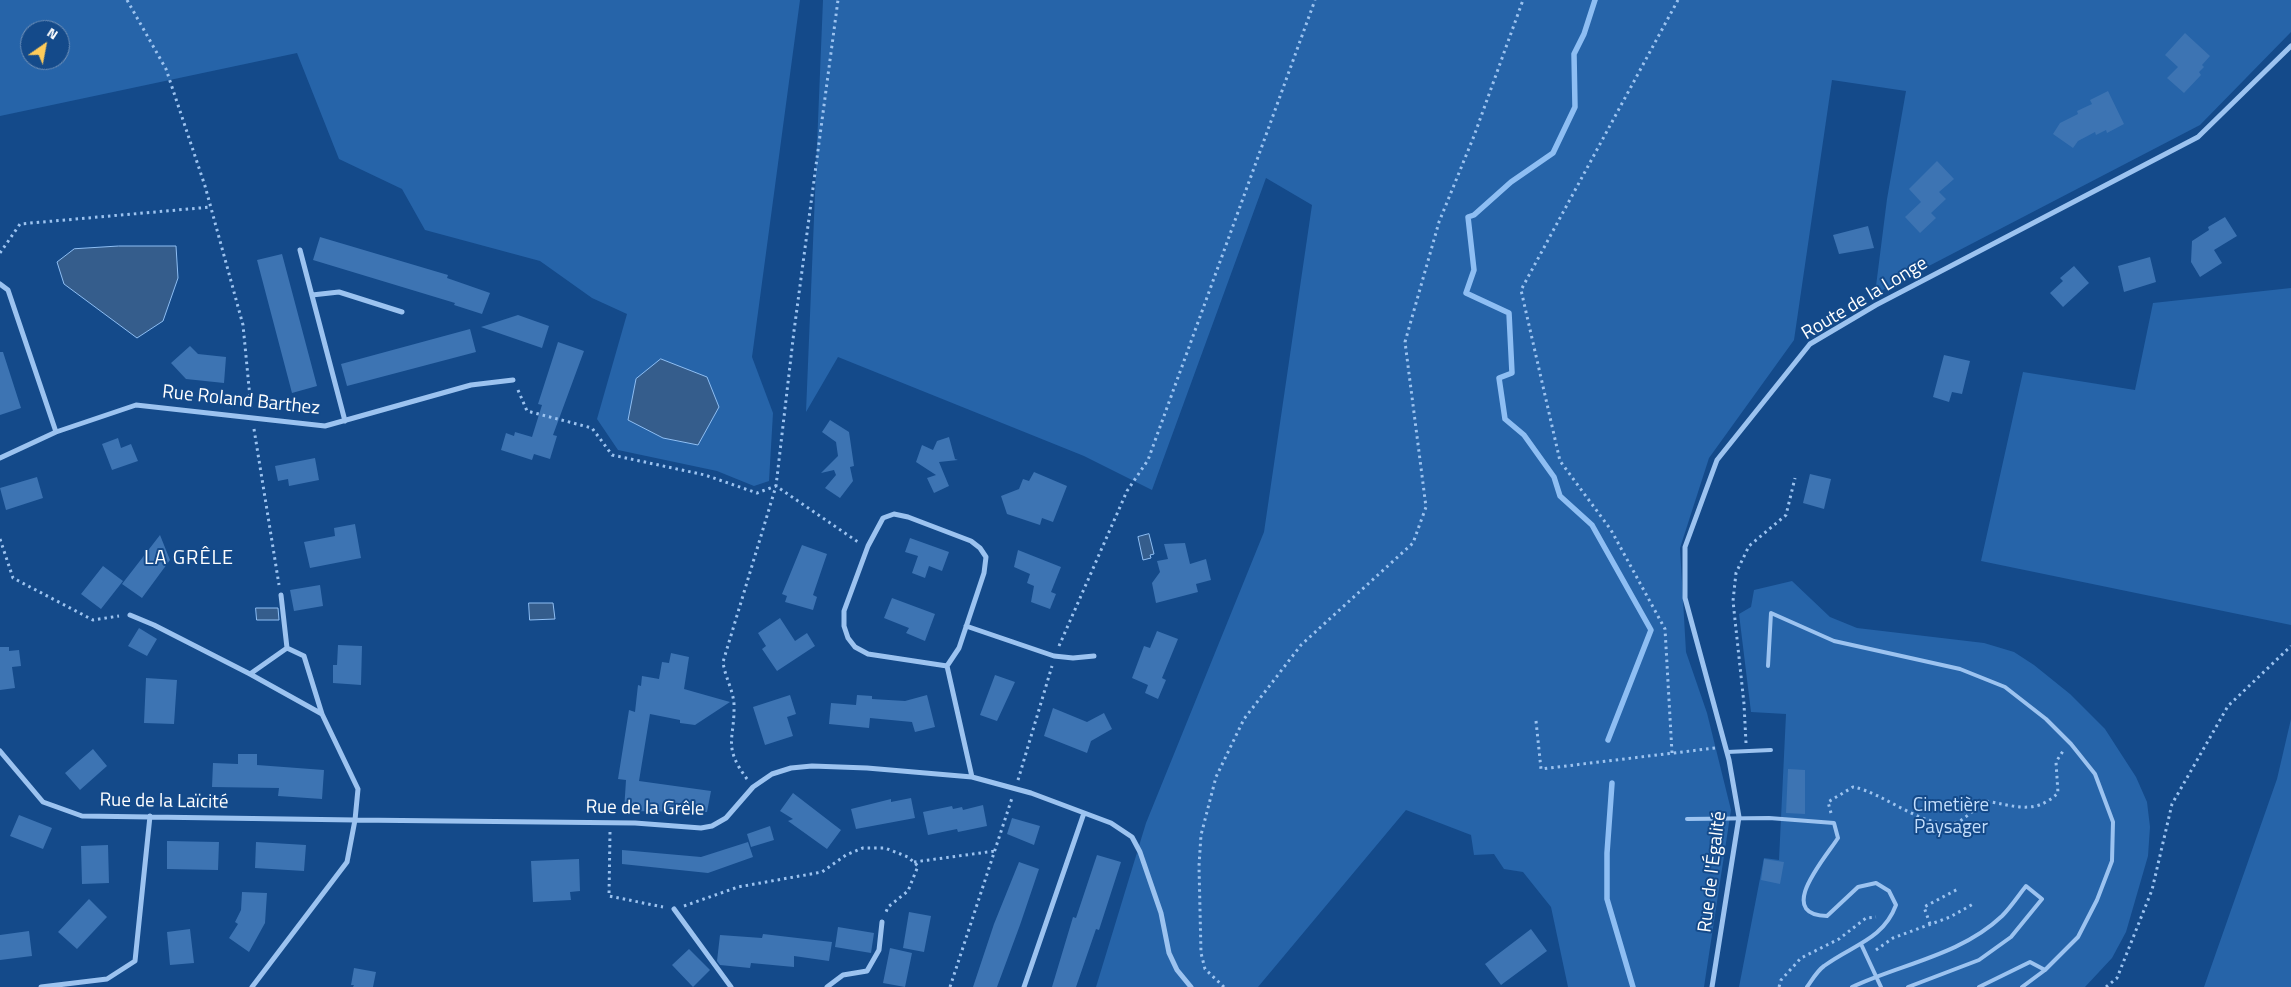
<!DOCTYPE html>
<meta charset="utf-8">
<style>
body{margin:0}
#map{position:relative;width:2291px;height:987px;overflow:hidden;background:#144a8a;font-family:"Titillium Web",sans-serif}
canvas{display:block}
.north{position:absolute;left:20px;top:20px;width:50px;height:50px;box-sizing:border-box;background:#144a8a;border:1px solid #7292b9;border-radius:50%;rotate:33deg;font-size:14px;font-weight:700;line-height:20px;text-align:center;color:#fff}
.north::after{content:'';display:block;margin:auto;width:18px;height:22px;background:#ffcc5a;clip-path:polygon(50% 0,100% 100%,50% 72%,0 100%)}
</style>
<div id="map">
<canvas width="2291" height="987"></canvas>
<div class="north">N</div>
</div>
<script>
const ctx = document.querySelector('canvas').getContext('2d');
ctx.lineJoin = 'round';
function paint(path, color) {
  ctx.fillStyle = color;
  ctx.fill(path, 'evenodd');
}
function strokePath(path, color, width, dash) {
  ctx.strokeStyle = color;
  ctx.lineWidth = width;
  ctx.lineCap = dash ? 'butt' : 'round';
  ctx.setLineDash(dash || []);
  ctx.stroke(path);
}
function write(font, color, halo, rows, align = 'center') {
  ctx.font = font + ' "Titillium Web",sans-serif';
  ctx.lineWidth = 4;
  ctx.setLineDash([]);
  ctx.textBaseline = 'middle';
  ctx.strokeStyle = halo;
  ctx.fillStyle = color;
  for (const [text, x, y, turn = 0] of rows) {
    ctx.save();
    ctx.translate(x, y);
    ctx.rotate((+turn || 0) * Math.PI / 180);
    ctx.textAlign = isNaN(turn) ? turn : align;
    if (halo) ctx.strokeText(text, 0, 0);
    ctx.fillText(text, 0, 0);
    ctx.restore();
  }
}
const green = new Path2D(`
 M0,0H800L752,357L773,413L769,481L754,486L717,471L618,450L597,419L627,314L592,298L540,261L425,230L402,189L339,159L297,53L0,116ZM30,30H60V60H30Z
 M823,0H2291V32L2200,125L1875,294L1887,199L1906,91L1832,80L1794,340L1709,458L1680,548L1686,652L1707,713L1731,810L1704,987H1568L1551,907L1523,872L1504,869L1494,854L1474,855L1471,835L1406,810L1258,987H1096L1146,823L1264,532L1312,205L1266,178L1152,490L1084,456L838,357L806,412Z
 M2291,288V625L1981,561L2023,372L2135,390L2153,303Z
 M1792,581L1830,617L1857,628L1984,643L2014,652L2034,665L2070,694L2105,729L2136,777L2147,802L2150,827L2148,856L2126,932L2112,958L2085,987H1739L1764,858L1779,860L1786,714L1751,712L1739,614L1751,607L1754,590Z
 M2291,719V987H2204L2277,779Z`);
const water = new Path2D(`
 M119,246H176L178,278L163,321L137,338L64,284L57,262L74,249Z
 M661,359L707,377L719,407L698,445L663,438L628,420L636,379Z
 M1149,534L1154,554L1150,555L1151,558L1143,560L1138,537Z
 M529,603H553L555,619L530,620Z
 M256,608H278L279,620H257Z`);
const stream = new Path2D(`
 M1595,0L1584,34L1574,54L1575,107L1553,153L1511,182L1474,215L1468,217L1474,270L1466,293L1509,313L1512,373L1499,378L1505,419L1524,435L1554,477L1560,496L1592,525L1651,630L1608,740
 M1612,783L1607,853V899L1633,987`);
const building = new Path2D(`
 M2185,33L2210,56L2202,65L2204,67L2199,72L2201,75L2184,93L2167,78L2178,67L2165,55Z
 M2108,91L2124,124L2107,133L2106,130L2096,135L2095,132L2078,141L2073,148L2053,134L2060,123L2078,114L2077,111L2092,104L2090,100Z
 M1937,161L1954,179L1939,192L1946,199L1931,213L1936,218L1920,233L1905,217L1921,202L1909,189Z
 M2225,217L2237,236L2214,250L2222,263L2200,277L2191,262L2192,241L2209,230L2208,227Z
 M1868,226L1874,248L1839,254L1833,235Z
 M320,237L448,275L447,278L490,293L482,314L454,305L455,303L313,260Z
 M282,254L317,386L292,393L257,260Z
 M2150,257L2156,282L2124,292L2118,266Z
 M2074,266L2089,283L2063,307L2050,293L2063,281L2060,278Z
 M518,315L549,326L542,348L481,327Z
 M470,329L476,352L347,386L341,364Z
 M558,342L584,351L553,435L557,436L550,459L534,454L532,460L501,450L506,433L514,436L515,432L532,437L542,405L538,404Z
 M190,346L198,354L226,357L224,383L186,379L171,363Z
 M0,352H3L21,408L0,415Z
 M1944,355L1970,361L1962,394L1952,392L1949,402L1933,397Z
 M830,420L849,432L854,466L850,467L853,481L840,498L825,488L836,475L834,470L821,473L838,456L836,442L822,432Z
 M949,437L955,459L958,460L939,462L949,486L934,493L927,478L936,475L916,462L922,445L933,450L937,441Z
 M118,438L121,448L131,444L138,461L112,470L102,444Z
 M315,458L319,480L289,486L288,479L278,481L275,466Z
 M1034,472L1067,486L1053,522L1042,518L1040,525L1007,514L1001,496L1019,489L1023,479L1029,481Z
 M1810,474L1831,479L1824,509L1803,503Z
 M37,477L43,498L6,510L0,488Z
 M355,524L361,558L310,568L304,542L335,536L334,528Z
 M160,535L170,560L142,598L122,584Z
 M910,538L949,552L942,571L929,566L925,578L912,573L918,556L905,552Z
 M1185,543L1190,564L1206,559L1211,580L1196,584L1198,592L1156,603L1152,583L1160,572L1157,561L1168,559L1164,544Z
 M802,545L827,554L813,595L817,597L813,610L785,602L787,596L782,594Z
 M1018,550L1061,567L1051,592L1056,594L1050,609L1031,602L1034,586L1027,583L1030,574L1014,567Z
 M103,566L123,581L101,609L81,594Z
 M320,585L323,606L294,611L290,590Z
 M892,598L935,614L925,641L906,633L909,628L884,618Z
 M780,618L795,641L807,633L815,646L777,671L762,649L766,646L758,633Z
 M139,628L157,639L147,656L128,646Z
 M1157,631L1178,639L1162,678L1166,680L1158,699L1145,693L1148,685L1132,678L1144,646L1150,648Z
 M338,645L362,646L361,685L333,683V665H337Z
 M0,647H9V651L19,650L21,666L12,667L15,688L0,690Z
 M671,653L689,657L684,689L730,702L695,725L680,723V720L650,714L639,781L711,791L707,812L624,811L626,780L618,779L629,710L635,712L638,685L641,686L642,676L659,679L662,662L669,663Z
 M995,675L1015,682L997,721L980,715Z
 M146,678L177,680L174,724L144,723Z
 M790,695L796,714L787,717L793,736L765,745L753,707Z
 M857,695L872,696V699L905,701L927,695L935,727L915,732L912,722L870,718L869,728L829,724L831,703L856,705Z
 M1053,708L1087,722L1104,713L1112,729L1091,741L1087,753L1044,736Z
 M93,749L107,766L80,790L65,773Z
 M238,754H257V765L324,770L322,799L278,796L279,788L212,787L213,763L238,764Z
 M1788,769L1805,770V814L1786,813Z
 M793,793L841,830L827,849L788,821L793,819L780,811Z
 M911,798L915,818L856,829L851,809L891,799V802Z
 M983,805L987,826L958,832L957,829L928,835L923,812L952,806L953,809L962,807L963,810Z
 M19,815L52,828L43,849L10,836Z
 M1012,818L1040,826L1034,845L1007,834Z
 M770,826L774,840L751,847L747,834Z
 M167,841L219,842L218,870L167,869Z
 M256,842L306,845L304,871L255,868Z
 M748,842L753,857L708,873L622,864V850L701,857Z
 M108,845L109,883L82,884L81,846Z
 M1097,855L1121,862L1099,930L1096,929L1076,987H1052L1073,917L1076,918Z
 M579,859L580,891L570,892L571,900L533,902L531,861Z
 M1764,859L1784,862L1780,884L1761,880Z
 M1019,862L1039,869L1020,925L997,987H973L994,924Z
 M242,892L267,893L265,923L249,952L229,938L238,924L235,922L241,910Z
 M89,899L107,917L77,949L58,932Z
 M909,912L931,916L924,952L903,948Z
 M838,927L874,933L871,953L835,947Z
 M190,929L194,963L170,965L167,932Z
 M1531,929L1547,951L1501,985L1485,964Z
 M29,931L32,956L0,960V935Z
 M763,934L832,942L829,961L794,956V967L751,963L750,968L720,965L717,961L720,935L762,938Z
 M890,948L912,953L905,987L883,983Z
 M689,949L710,970L693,987L672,965Z
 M354,968L376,972L373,987H353L354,985H351Z`);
const path = new Path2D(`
 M127,0L166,69L205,186L243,325L251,408
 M0,253L20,224L211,207
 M518,390L527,411L592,428L612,455L705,475L757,493L776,486L858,542
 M254,429L279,585
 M0,539L13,578L93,620L119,616
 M1059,646L1127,491L1148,460L1315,0
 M1536,721L1541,769L1715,748
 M1746,743L1744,704L1733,601L1736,573L1749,546L1786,515L1795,478
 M1672,753L1665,629L1611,530L1560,461L1521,290L1678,0
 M747,779C722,745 735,740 734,704C733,690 725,677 723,662L776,486L794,331L838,0
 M1018,780L1052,666
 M1831,813L1828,802L1853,787C1883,792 1928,832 1957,822C1964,820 1978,806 1985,801C2014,805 2034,816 2058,793L2056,762L2063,751
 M610,832L609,896L663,907
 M914,862L995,851
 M684,906L738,887L822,872L846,855L863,848H885L908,857L918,866L908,891L888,907L886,912
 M1930,924L1924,907L1958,889
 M1876,950L1893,938L1950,917L1975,903
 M950,987L1012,798
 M1224,987L1205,969L1201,953L1199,866L1201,835L1216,777L1244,719L1301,645L1413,543L1426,507L1405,342L1439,222L1474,136L1523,0
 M1779,987L1781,980L1801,958L1839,939L1866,918L1876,917
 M2106,987L2117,978L2152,890L2172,804L2228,706L2291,646`);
const lane = new Path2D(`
 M1768,666L1771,613L1834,641L1960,669L2005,687L2046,719L2071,744L2095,774L2113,822L2112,861L2097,900L2078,937L2045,970
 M1727,752L1771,750
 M1687,819L1769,818L1834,823L1838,838C1826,857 1774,915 1827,916L1858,887L1876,883L1889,891L1896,905C1883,940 1852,945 1824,966C1817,971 1812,980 1807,987
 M1861,944L1881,987
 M1852,987C1901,964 1961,955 2002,916C2011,907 2018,896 2026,886L2042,899L2011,937L1979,960L1908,987
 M1979,987L2030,962L2045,970L2022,987`);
const street = new Path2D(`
 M300,250L345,421
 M0,284L8,290L56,432
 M312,295L339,292L402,312
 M0,458L56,432L136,405L325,426L471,385L513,380
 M130,615L154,625L250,674
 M966,626L1054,656L1073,658L1094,656
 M287,648L250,674L322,714
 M947,666L868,654L855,647L848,638L844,626V611L868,546L883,518L894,514L908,517L971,541L980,548L986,557L984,573L959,648L947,666L972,777
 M0,751L43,802L82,816L355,820L358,789L322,714L304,656L287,648L281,595
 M674,909L731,987
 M41,987L107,979L135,961L150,816
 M252,987L347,862L355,820L635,823L701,828L712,826L726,818L753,787L772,774L791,768L812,766L867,768L972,777L1031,793L1111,823L1132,837L1140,852L1161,913L1169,953L1177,970L1191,987
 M827,987L843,975L867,971L879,950L882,922
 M1024,987L1084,813
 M1712,987L1739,817L1729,760L1685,598V547L1717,460L1810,344L1876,305L2198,137L2291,46`);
const streetNames = [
 ["Route de la Longe",1865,299,-31],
 ["Rue Roland Barthez",241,401,6],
 ["Rue de la Laïcité",164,802,1],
 ["Rue de la Grêle",645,809,1],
 ["Rue de l'Égalité",1713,872,-83]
];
const parkNames = [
 ["Cimetière",1951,806],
 ["Paysager",1951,828]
];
const neighbourhoodNames = [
 ["LA GRÊLE",189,559]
];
paint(green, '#2664a9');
paint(water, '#355d8c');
strokePath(water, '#8ebef3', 1);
strokePath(stream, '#8ebef3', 5.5);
paint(building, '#3d74b3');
strokePath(path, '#9cc3f0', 3, [2.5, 4]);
strokePath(lane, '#9cc3f0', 4);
strokePath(street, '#9cc3f0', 5);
write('19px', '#fff', '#144a8a', streetNames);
write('19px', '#c2ddfb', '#144a8a', parkNames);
ctx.letterSpacing = '1px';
write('20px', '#fff', '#144a8a', neighbourhoodNames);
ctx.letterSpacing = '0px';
</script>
